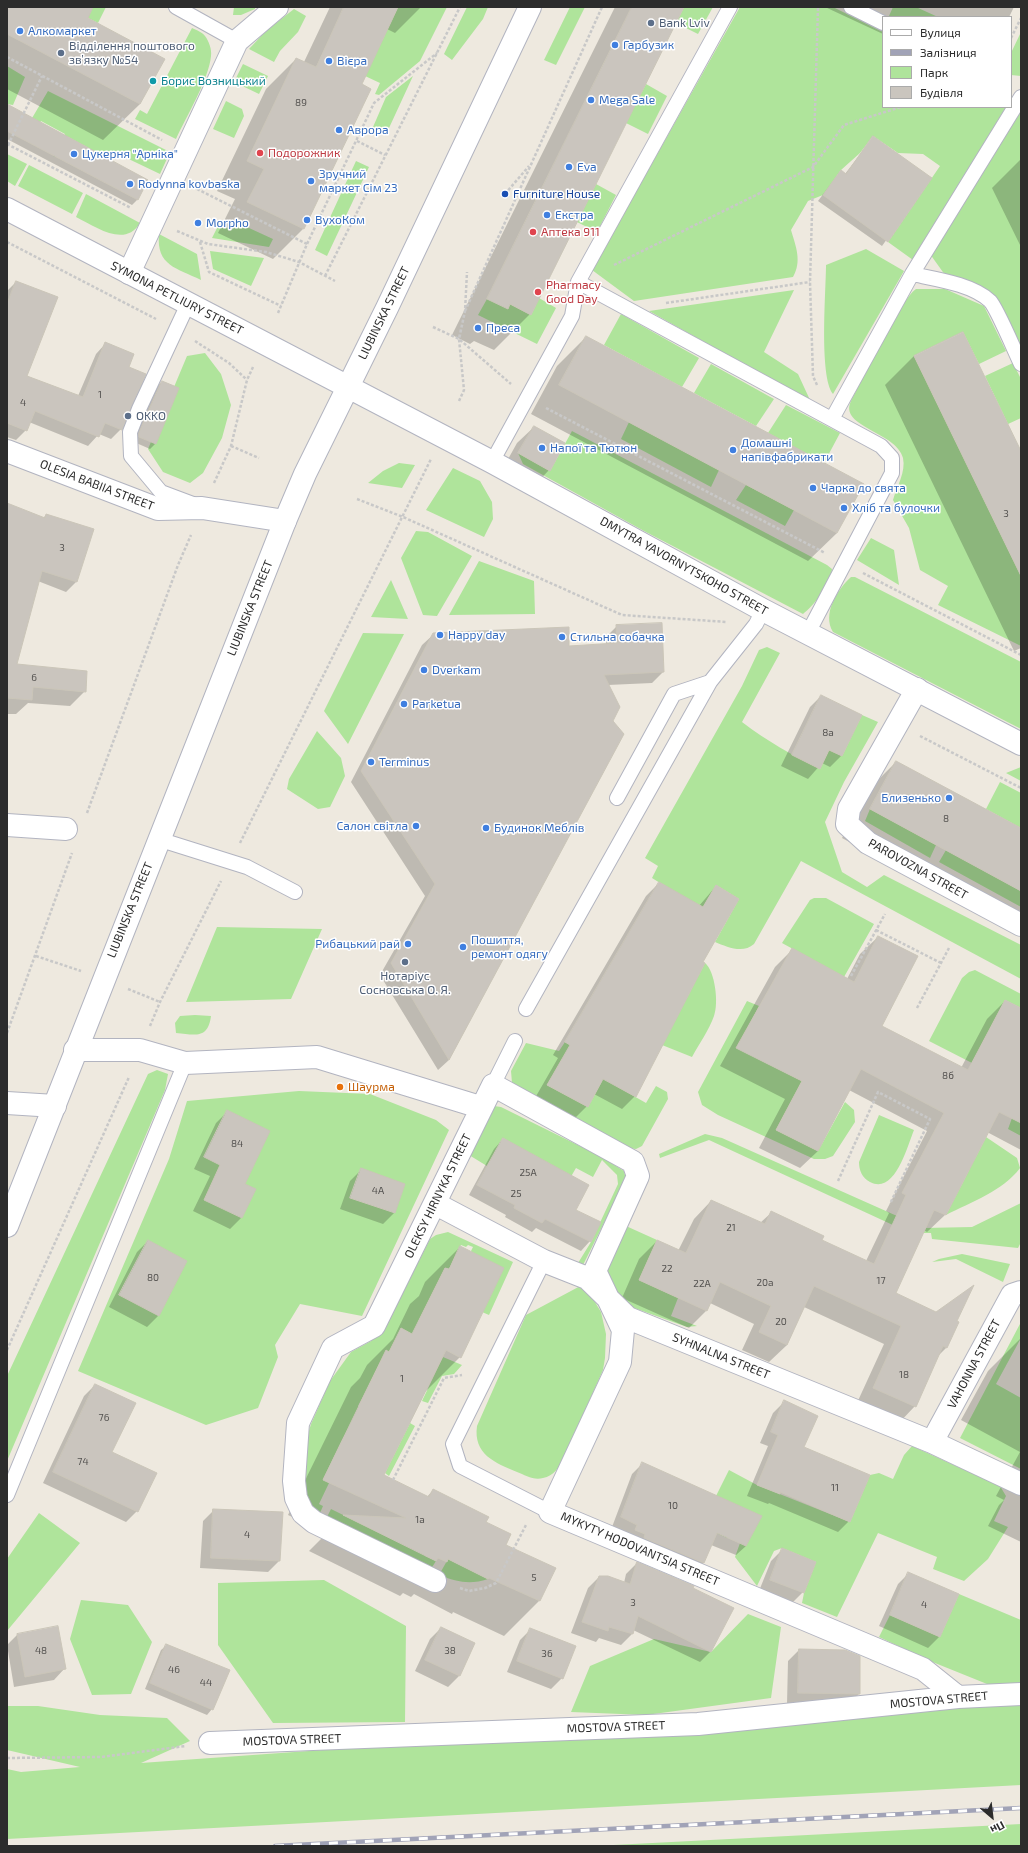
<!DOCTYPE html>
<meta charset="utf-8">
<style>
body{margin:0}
#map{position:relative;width:1028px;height:1853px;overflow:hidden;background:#eee9df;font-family:"Exo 2",sans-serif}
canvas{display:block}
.frame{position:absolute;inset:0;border:8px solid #2c2c2c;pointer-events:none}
.legend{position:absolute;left:882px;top:16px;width:130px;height:92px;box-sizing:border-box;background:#fff;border:1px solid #ababab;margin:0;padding:5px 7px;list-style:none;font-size:12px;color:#2c2c2c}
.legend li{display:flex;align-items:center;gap:8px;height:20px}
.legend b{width:20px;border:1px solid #ababab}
.north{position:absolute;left:972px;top:1797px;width:40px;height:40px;-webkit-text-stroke:3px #fff;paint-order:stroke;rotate:152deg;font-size:11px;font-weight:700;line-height:16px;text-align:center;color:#2c2c2c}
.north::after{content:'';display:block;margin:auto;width:14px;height:18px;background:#2c2c2c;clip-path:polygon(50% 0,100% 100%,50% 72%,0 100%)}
</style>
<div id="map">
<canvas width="1028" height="1853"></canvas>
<div class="frame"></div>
<ul class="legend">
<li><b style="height:5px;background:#fff"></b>Вулиця</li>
<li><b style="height:5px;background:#a1a3b7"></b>Залізниця</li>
<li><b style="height:11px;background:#afe49b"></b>Парк</li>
<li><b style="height:11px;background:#cac5be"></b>Будівля</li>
</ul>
<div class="north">Пн</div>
</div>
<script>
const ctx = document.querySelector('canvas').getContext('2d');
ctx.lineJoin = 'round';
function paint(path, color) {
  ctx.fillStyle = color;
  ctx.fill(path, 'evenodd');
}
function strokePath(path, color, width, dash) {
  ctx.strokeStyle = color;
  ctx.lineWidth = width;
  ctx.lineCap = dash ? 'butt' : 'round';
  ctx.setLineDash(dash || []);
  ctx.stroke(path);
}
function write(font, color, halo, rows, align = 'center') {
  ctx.font = font + ' "Exo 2",sans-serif';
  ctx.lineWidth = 3;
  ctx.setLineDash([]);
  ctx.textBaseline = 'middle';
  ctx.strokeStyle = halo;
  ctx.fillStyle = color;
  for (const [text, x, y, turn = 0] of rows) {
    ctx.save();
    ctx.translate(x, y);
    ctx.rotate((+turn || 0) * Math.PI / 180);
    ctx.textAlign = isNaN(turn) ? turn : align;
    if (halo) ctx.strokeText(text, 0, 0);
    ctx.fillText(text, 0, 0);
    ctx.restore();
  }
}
const green = new Path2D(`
 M80,7H106L98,23L88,18Z
 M234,7H255V9L241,15H233Z
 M398,7H447L420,61L379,95L375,94L380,83L365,76Z
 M467,7H488L483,19L452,60L444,54Z
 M570,7H585L556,65L544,60Z
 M684,7H713L698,34L676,23Z
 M740,7H833L883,32V107H1006L913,260L888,242L940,166L923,154L898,153L873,136L860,153L841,170L823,195L808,201L791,230C796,247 802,261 793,277L634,301L592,270Z
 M893,7H916L938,17H892L889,16Z
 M294,9L306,16L298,32L280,51L274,62L249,49L266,31Z
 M192,28C196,30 202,32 205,36C209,41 212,50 211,56C209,79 186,117 176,139L135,119L140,110L147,114Z
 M1021,32V76L1011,75V53Z
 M243,64L268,76L259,94L234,82Z
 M7,66L25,77L13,105L7,104Z
 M413,76L389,128L385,127L382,132L373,127L386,97Z
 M646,84L667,96L648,134L626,123Z
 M48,91L170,152L160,174L114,152L109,159L68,137L58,157L53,156L65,134L41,121L33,136L25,130Z
 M226,101L242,109L244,116L234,138L213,129Z
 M1021,109V350L996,298L991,293L969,282L945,275L930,254Z
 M7,154L27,164L15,186L7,181Z
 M356,161L369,167L327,256L315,250Z
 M29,165L83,193L72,214L18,186Z
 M596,184L616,195L597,232L577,222Z
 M86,194L140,223C125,248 96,227 76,217Z
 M236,222L273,239L269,247L212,238L219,224L232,230Z
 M159,234L197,254L201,280C177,268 156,266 159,234Z
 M866,249L904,271L833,394C819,376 826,291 826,265Z
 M210,251L264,258L251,286L213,269Z
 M916,289H945L984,306L1006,351L979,364L963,332L914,356L1021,576V646L938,605L948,586L920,570L909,528L893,500C897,486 906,472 903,458C897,432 838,427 851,401C863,379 900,300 916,289Z
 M794,290L764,352L798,374L810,400L788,389L649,311Z
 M539,298L556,308L537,344L478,315L487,299L510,304L531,315Z
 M621,314L699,358L682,387L604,345Z
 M205,353L221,374L231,405L222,438L203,473L190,483L163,472L148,449L187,356Z
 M1013,363L1021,379V418L1008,424L985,376Z
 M711,364L774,399L756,426L694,393Z
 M786,405L840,433L824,463L768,433Z
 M629,422L719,470L711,487L621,439Z
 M572,431L827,565L832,569C832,584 813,606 803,614L644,531L523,464L518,453L550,471Z
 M399,463L415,465L402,488L368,483L383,471Z
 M453,468L480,481L492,502L493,519L484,537L426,510Z
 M746,485L794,510L785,526L736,500Z
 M416,531L428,532L472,556L437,616L423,615L401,558Z
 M871,538L894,550L899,585L857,560Z
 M479,561L534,581L535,614L449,615Z
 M851,577H855L1021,662V729L833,632C822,614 837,590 851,577Z
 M391,580L408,619L371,617Z
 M363,633L404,634L348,744L324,711Z
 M767,647L780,653L742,722C767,741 792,755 820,769L829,750L842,756L862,715L878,722L844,782L825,822L842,872L867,887L884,875L1021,945V979L801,861L754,944C743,954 727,947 715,942L739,899L716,885L702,909L652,878L658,866L645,858L742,686L759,650Z
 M317,731L341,758L345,776L330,807L318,809L287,789L289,779Z
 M1021,767V781L1006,773Z
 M1000,782L1021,793V828L986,809Z
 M870,809L936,845L930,858L865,821Z
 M946,850L1021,891V907L939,862Z
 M814,898H826L874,924L844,977L782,943L810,900Z
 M217,927L322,929L291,999L186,1002Z
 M705,963C715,971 719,1003 714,1016C709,1030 699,1044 692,1057L662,1045Z
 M975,970L1021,994V1008L1005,1000L972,1063L929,1041L962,978L969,972Z
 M747,1001L759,1006L737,1048L802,1081L776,1130L818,1151L845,1102L854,1110L855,1122L833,1156L825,1159H814L718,1115L702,1105L698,1092Z
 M195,1015L211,1016C208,1039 196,1035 176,1033L175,1023L180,1016Z
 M565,1042L593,1058L618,1087L646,1103L656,1086L667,1092L668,1099L642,1146L636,1149L627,1148L512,1083L511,1071L526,1043L559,1051ZM562,1060L602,1081L588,1107L547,1085Z
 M157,1070L168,1074L165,1090L7,1461V1376L148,1074Z
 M299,1091L370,1094L436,1120L449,1130L362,1316L300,1304L275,1345L278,1357L258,1408L206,1425L78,1371L169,1159L187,1101Z
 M494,1106L501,1107L600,1156L624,1171L626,1179L583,1265L578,1263L591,1242L618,1184L617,1175L602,1160L593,1177L576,1168L569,1180L503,1138L487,1166L469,1155Z
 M879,1115L914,1130C907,1147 895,1195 870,1182C862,1178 859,1170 859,1162Z
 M1012,1118L1021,1123V1136L1008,1129Z
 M705,1134L722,1138L924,1228L972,1227L1021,1203V1242L1018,1248L932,1239L931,1233H923L895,1226L709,1140L660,1158L659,1154Z
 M986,1137L1017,1158L1020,1168C1003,1191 971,1202 946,1215Z
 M626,1226L657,1240L639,1280L678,1298L671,1316L697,1326L687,1327L623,1304L604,1273Z
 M448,1232L513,1262L489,1315L482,1312L471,1251L473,1247L468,1245L466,1247L461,1245L449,1269L445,1268L418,1322L422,1324L416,1336L401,1329L389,1352L386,1351L358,1406L364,1408L342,1440L323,1479L329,1483L319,1504L323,1506L320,1513L327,1517L331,1509L390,1538L427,1551L425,1556L436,1561L429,1572L327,1520L309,1506L302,1478L306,1441L311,1424L330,1381L351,1352L371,1341L387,1323L430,1239L436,1235Z
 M962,1254L1010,1264L1003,1282L956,1259L932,1262L939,1259Z
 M584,1284L601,1312L606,1334L605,1358L603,1370L564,1458C559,1467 554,1476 543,1478C534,1481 525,1475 517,1472C495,1463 473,1454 477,1426L526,1315Z
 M1021,1322V1338L996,1384L1021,1398V1469L960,1438Z
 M443,1357L462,1365L454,1374L442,1376L428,1403L422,1401Z
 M410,1423L415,1426L389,1476L385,1473Z
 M912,1446L1000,1486L1006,1496L994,1521L1008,1527L988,1559L964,1581L933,1569L937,1557L878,1533L837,1617L802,1603L804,1593L816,1562L782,1548L774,1551L757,1586L735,1557L740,1543L738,1515L727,1538L701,1526L729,1470L757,1485L850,1522L870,1475L879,1473L893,1479L904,1455Z
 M39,1513L80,1543L7,1631V1559Z
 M448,1559L488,1579C470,1585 457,1582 439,1575Z
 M324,1580L406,1626L405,1722L273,1723L218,1645V1583Z
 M959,1594L1021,1620V1686H992L930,1661L879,1637L890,1615L940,1637Z
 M81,1600L128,1605L152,1642L131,1694L92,1695L70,1639Z
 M748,1614L781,1627L771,1698L646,1715L571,1712L590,1666L654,1639L711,1652Z
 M1021,1700V1785L7,1839V1769L21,1772L80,1767L7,1750V1706H38L100,1715L167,1718L190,1741L141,1763Z
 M1021,1824V1846H594Z`);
const shadow = new Path2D(`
 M7,7H78L86,18L163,59L140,104L103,140L7,89Z
 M330,7H421L395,33L387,29L360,85L370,89L303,229L273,259L218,233L235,199L217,191L266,89L296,59L304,62Z
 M615,7H683L530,314L494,350L474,341L470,344L452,335Z
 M825,7H1014L1009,17H883V34Z
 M7,105L147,180L137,200L132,205L7,139Z
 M873,137L931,178L882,246L818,201L836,177L845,174Z
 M1021,159V247L992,188Z
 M16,282L26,376L78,396L96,354L106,343L127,368L121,429L111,439L99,434L88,446L29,422L26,430L16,440L7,437V291Z
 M586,337L837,533L808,561L531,414L557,366Z
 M914,356L1021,453V648L1014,651L885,385Z
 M162,382L155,444L150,449L134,442V440L156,387Z
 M534,427L549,470L533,487L502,470L517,443Z
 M7,504L43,518L46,515L77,581L66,592L7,569Z
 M7,600L15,665L85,691L70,706L28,703L16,714H7Z
 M617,626L663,672L652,683L608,685L612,721L623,734L449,1060L438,1070L380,975L425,896L351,782L422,645L434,634L568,647L606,645V637Z
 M821,696L861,716L841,756L830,767L822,763L808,779L781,766L810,707Z
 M896,762L1021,829V935L842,838L867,791Z
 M659,883L699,906L716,886L702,962L635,1096L622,1109L594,1094L587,1106L574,1119L535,1098L558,1058L553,1055L646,896Z
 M878,937L880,1026L961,1068L987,1019L1005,1001L1021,1010V1150L987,1132L945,1215L927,1232L924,1230L894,1294L956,1322L947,1347L938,1356L915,1406L898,1424L856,1405L884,1344L804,1307L787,1345L769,1362L742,1350L754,1324L710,1303L707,1310L689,1328L622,1298L639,1259L657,1241L678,1251L694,1219L711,1201L760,1223L771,1213L821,1241L866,1261L889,1213L886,1211L927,1131L849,1090L818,1151L800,1168L759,1148L785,1099L720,1066L775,967L792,950L847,979L860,954Z
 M227,1112L243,1184L241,1218L230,1229L193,1211L210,1176L194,1169L216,1123Z
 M503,1139L574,1210L590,1241L581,1251L536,1228L532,1232L505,1217L506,1215L469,1195L494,1149Z
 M361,1170L394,1213L383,1224L340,1209L350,1181Z
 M148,1241L186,1262L158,1316L147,1327L109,1307L137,1252Z
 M460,1247V1357L425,1392L383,1475L427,1497L433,1490L485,1523L504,1545L540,1600L504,1636L453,1612L452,1614L414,1594L411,1597L403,1593L400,1596L309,1551L327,1533L288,1515L351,1387L360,1378L367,1365L393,1339L410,1304L419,1296L425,1282Z
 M1021,1338V1542L988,1526L999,1505L1004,1500L996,1496L1020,1452L961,1420L988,1371Z
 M95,1385L111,1452L137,1511L126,1522L43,1483L84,1396Z
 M784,1402L803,1448L849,1521L838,1532L769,1503L768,1504L747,1496L768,1446L760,1443L773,1413Z
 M642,1464L746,1546L736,1555L711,1545L703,1563L693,1573L612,1527L632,1474Z
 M214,1510L279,1561L268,1572L200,1568L203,1521Z
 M782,1550L803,1592L792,1603L759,1591L771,1561Z
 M637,1563L692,1588L711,1651L700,1662L633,1630L632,1634L621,1645L599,1638L596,1642L571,1633L588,1588L599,1577L624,1583L626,1574Z
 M909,1573L939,1637L928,1648L879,1626L898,1584Z
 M441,1628L474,1643L459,1676L448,1687L415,1671L430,1639Z
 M531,1629L562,1678L551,1689L507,1672L520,1640Z
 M17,1635L65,1668L54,1680L14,1687L7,1645Z
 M167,1645L212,1709L207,1715L145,1689L161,1650Z
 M799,1650L859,1694L848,1705L787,1704L788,1661Z`);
const building = new Path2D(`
 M7,7H93L88,18L165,59L140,104L7,34Z
 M344,7H398L362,84L371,89L304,229L247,202L264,169L247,161L296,58L316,67Z
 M632,7H684L531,315L510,304L508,309L487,299Z
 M7,104L148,180L138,200L7,131Z
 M873,136L932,178L888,242L823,195L841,170L846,174Z
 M16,281L58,297L27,376L83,397L105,342L134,354L129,367L146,374L122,430L105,423L99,437L35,411L27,431L7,423V304Z
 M963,332L1021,451V576L914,356Z
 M586,336L864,484L837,533L559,385Z
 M162,381L179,388L156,444L139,437V433Z
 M534,426L565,443L550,471L518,453Z
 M7,503L45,518L46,514L94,529L77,582L42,571L17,664L87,671L86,692L33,687L32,700L7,698Z
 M662,623L664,672L604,675L620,707L613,721L624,734L449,1060L391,963L435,884L361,771L433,633L569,627V646L617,643L616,625Z
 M821,695L862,715L842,756L829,750L820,769L792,755Z
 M896,761L1021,828V891L870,809Z
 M659,882L703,907L716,885L739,899L703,962L705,963L636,1097L603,1079L588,1107L547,1085L570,1045L565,1042Z
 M878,936L918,956L882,1026L968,1070L1005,1000L1021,1008V1123L999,1112L946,1215L934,1210L896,1293L936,1312L974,1285L957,1321L959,1322L947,1348L943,1346L916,1407L873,1388L901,1326L814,1286L787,1345L759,1332L771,1306L720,1282L707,1311L639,1280L657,1240L686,1253L711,1200L765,1224L771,1211L824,1236L822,1240L874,1264L906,1195L902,1193L944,1113L861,1069L818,1151L776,1130L802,1081L736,1048L792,948L854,982Z
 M227,1110L270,1131L245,1184L256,1189L242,1218L204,1200L220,1165L204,1157Z
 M503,1138L589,1185L576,1210L601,1222L591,1242L545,1219L542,1223L514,1208L515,1205L477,1185Z
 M361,1168L405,1184L395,1213L350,1198Z
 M148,1240L187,1261L159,1316L119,1295Z
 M460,1246L504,1268L461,1358L446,1350L384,1475L429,1497L433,1489L489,1517L486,1522L511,1534L506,1545L556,1568L540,1601L489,1578L488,1579L448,1559L447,1562L438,1558L436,1561L343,1515L406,1518L323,1480L386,1350L389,1352L401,1328L412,1334L445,1268L449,1269Z
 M95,1384L136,1403L112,1452L157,1473L138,1512L53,1472Z
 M784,1400L818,1416L804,1447L870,1475L850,1522L780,1492V1494L757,1485L778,1435L771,1432Z
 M642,1462L762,1516L746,1546L717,1533L704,1563L644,1538L645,1534L635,1530L637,1525L621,1517Z
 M213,1509L283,1512L280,1561L211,1558Z
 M782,1548L816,1562L804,1593L770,1580Z
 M637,1562L694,1586L693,1588L734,1608L711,1652L638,1616L633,1634L609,1627L608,1631L582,1622L599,1576H608L630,1584Z
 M908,1572L959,1594L940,1637L890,1615Z
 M58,1626L66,1669L25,1677L17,1634Z
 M441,1627L475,1643L460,1676L425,1660Z
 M530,1628L576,1646L563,1679L517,1661Z
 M166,1644L230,1670L213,1710L150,1683Z
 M799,1649L845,1650L860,1656V1694L798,1693Z`);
const path = new Path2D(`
 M1011,38L1021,18
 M7,57L162,140
 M357,141L385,155
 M7,144L131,208
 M8,145L42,76
 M197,189L307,244
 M505,194L529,166
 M177,231L208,244L266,252L299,262L335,281
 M7,242L156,319
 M200,242L209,272L281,306
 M614,265L813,167L844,125L901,107
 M325,276L460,7
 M666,303L810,282
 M465,311L602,7
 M278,313L307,244L374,103L437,53
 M433,327L459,339L511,384
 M195,341L229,363L247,380
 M817,385L813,376L810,282L818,7
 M459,401L464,390L459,339L465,311L467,272
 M546,408L825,553
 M231,446L259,458
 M214,483L231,446L247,380L253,367
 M357,499L403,517L622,615L727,622
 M863,573L1021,655
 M920,736L1021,788
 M87,813L178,565L191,535
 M240,843L431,459
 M876,930L941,963
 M36,956L81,971
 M851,976L885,914
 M128,989L160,1002
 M917,1008L949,948
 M150,1026L160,1002L221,881
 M7,1033L72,853
 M838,1181L878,1092L930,1119L890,1204
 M7,1350L129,1077
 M393,1480L444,1378L462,1375
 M460,1588L469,1591L485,1588L496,1583L526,1525
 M7,1758L101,1757L186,1746`);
const lane = new Path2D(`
 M176,7L237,41
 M851,7L883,23
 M912,274C935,279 972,284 990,301C997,308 1015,352 1021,364
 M578,282L881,446L892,458V473L808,633
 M188,304L139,409L130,432L131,456L161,492L193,504
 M832,419L912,274L1021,97
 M492,462L572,316L578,282L730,7
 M617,798L674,694L710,682
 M158,839L247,867L295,892
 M526,1009L710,682L756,624L763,610
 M493,1085L515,1041
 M544,1261L453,1444L460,1466L550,1512
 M7,1495L185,1063`);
const street = new Path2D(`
 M129,273L237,41L277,7
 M7,451L158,509L202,508L285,521
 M917,689L849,809L847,824L868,843L1021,925
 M7,825L66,829
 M75,1050H140L185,1063L317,1057L480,1107
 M7,1103L55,1106
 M436,1204L544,1261L587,1278L628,1318L932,1442L1021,1484
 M932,1442L1012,1295L1021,1292
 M435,1581L314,1522L303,1513L296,1498L294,1481L298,1423L333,1348L374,1326L493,1085L633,1162L638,1176L595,1271L623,1330L620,1362L550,1512L923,1669L958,1697
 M210,1743L698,1724L958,1697L1021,1694`);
const secondary = new Path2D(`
 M7,209L492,462L763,610L1021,744
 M7,1226L285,521L305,474L387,308L530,7`);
const rail = new Path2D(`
 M275,1846L1021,1808`);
const markers = [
 [651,23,4,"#5c6f8a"],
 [20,31,4,"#3f7fe0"],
 [615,45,4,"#3f7fe0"],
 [61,53,4,"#5c6f8a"],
 [329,61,4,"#3f7fe0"],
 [153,81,4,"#0f9aa8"],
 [591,100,4,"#3f7fe0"],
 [339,130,4,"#3f7fe0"],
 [260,153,4,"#e0444e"],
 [74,154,4,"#3f7fe0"],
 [569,167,4,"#3f7fe0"],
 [311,181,4,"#3f7fe0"],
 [130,184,4,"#3f7fe0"],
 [505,194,4,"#1a4fb4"],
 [547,215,4,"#3f7fe0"],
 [307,220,4,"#3f7fe0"],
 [198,223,4,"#3f7fe0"],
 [533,232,4,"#e0444e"],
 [538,292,4,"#e0444e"],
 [478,328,4,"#3f7fe0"],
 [128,416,4,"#5c6f8a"],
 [542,448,4,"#3f7fe0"],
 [733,450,4,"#3f7fe0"],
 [813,488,4,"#3f7fe0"],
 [844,508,4,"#3f7fe0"],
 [440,635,4,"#3f7fe0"],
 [562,637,4,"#3f7fe0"],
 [424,670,4,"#3f7fe0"],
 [404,704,4,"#3f7fe0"],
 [371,762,4,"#3f7fe0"],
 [949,798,4,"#3f7fe0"],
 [416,826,4,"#3f7fe0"],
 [486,828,4,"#3f7fe0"],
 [408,944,4,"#3f7fe0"],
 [463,947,4,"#3f7fe0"],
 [405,962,4,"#5c6f8a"],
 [340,1087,4,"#e8710a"]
];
const numberNames = [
 ["89",301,103],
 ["1",100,395],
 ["4",23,403],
 ["3",1006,514],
 ["3",62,548],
 ["6",34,678],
 ["8а",828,733],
 ["8",946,819],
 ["8б",948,1076],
 ["84",237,1144],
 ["25А",528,1173],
 ["4А",378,1191],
 ["25",516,1194],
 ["21",731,1228],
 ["22",667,1269],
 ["80",153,1278],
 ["17",881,1281],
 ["20а",765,1283],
 ["22А",702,1284],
 ["20",781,1322],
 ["18",904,1375],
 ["1",402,1379],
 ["76",104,1418],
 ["74",83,1462],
 ["11",835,1488],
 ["10",673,1506],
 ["1а",420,1520],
 ["4",247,1535],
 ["5",534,1578],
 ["3",633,1603],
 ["4",924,1605],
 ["48",41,1651],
 ["38",450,1651],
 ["36",547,1654],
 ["46",174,1670],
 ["44",206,1683]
];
const serviceNames = [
 ["Bank Lviv",659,23],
 ["Відділення поштового",69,46],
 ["зв’язку №54",69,60],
 ["OKKO",136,416],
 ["Нотаріус",405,976,"center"],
 ["Сосновська О. Я.",405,990,"center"]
];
const shopNames = [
 ["Алкомаркет",28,31],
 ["Гарбузик",623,45],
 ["Вієра",337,61],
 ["Mega Sale",599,100],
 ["Аврора",347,130],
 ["Цукерня \"Арніка\"",82,154],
 ["Eva",577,167],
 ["Зручний",319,174],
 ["маркет Сім 23",319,188],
 ["Rodynna kovbaska",138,184],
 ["Екстра",555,215],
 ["ВухоКом",315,220],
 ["Morpho",206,223],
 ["Преса",486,328],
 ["Домашні",741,443],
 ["напівфабрикати",741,457],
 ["Напої та Тютюн",550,448],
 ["Чарка до свята",821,488],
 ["Хліб та булочки",852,508],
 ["Happy day",448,635],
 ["Стильна собачка",570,637],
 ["Dverkam",432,670],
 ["Parketua",412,704],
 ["Terminus",379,762],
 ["Близенько",941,798,"right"],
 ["Салон світла",408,826,"right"],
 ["Будинок Меблів",494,828],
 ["Пошиття,",471,940],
 ["ремонт одягу",471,954],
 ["Рибацький рай",400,944,"right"]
];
const cultureNames = [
 ["Борис Возницький",161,81]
];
const healthNames = [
 ["Подорожник",268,153],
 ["Аптека 911",541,232],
 ["Pharmacy",546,285],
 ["Good Day",546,299]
];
const transitNames = [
 ["Furniture House",513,194]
];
const streetNames = [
 ["SYMONA PETLIURY STREET",177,298,27],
 ["LIUBINSKA STREET",384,313,-64],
 ["OLESIA BABIIA STREET",97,485,21],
 ["DMYTRA YAVORNYTSKOHO STREET",684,566,29],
 ["LIUBINSKA STREET",250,608,-68],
 ["PAROVOZNA STREET",918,869,29],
 ["LIUBINSKA STREET",130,910,-68],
 ["OLEKSY HIRNYKA STREET",438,1196,-64],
 ["SYHNALNA STREET",721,1356,22],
 ["VAHONNA STREET",974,1364,-62],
 ["MYKYTY HODOVANTSIA STREET",640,1549,23],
 ["MOSTOVA STREET",939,1700,-5],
 ["MOSTOVA STREET",616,1727,-2],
 ["MOSTOVA STREET",292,1740,-2]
];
const foodNames = [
 ["Шаурма",348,1087]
];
paint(green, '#afe49b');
paint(shadow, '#0003');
paint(building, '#cac5be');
strokePath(building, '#cac5b8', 1);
strokePath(lane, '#b2b4c0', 16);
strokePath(street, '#b2b4c0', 24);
strokePath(secondary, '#b2b4c0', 24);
strokePath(path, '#c8c8c8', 2.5, [3, 2]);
strokePath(lane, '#fff', 14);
strokePath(street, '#fff', 22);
strokePath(secondary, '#fff', 22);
strokePath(rail, '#a1a3b7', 4.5);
strokePath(rail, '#fff', 3, [9]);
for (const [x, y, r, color] of markers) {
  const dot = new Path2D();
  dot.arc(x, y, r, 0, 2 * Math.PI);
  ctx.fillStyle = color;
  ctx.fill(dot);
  strokePath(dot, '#fff', 1.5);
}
write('10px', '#545250', null, numberNames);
write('12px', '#4e5e75', '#fff', serviceNames, 'left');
write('12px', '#366cbe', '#fff', shopNames, 'left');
write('12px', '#0d838f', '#fff', cultureNames, 'left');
write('12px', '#be3a42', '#fff', healthNames, 'left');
write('12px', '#164399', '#fff', transitNames, 'left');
write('12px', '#2c2c2c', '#fff', streetNames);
write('12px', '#c56008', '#fff', foodNames, 'left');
</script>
